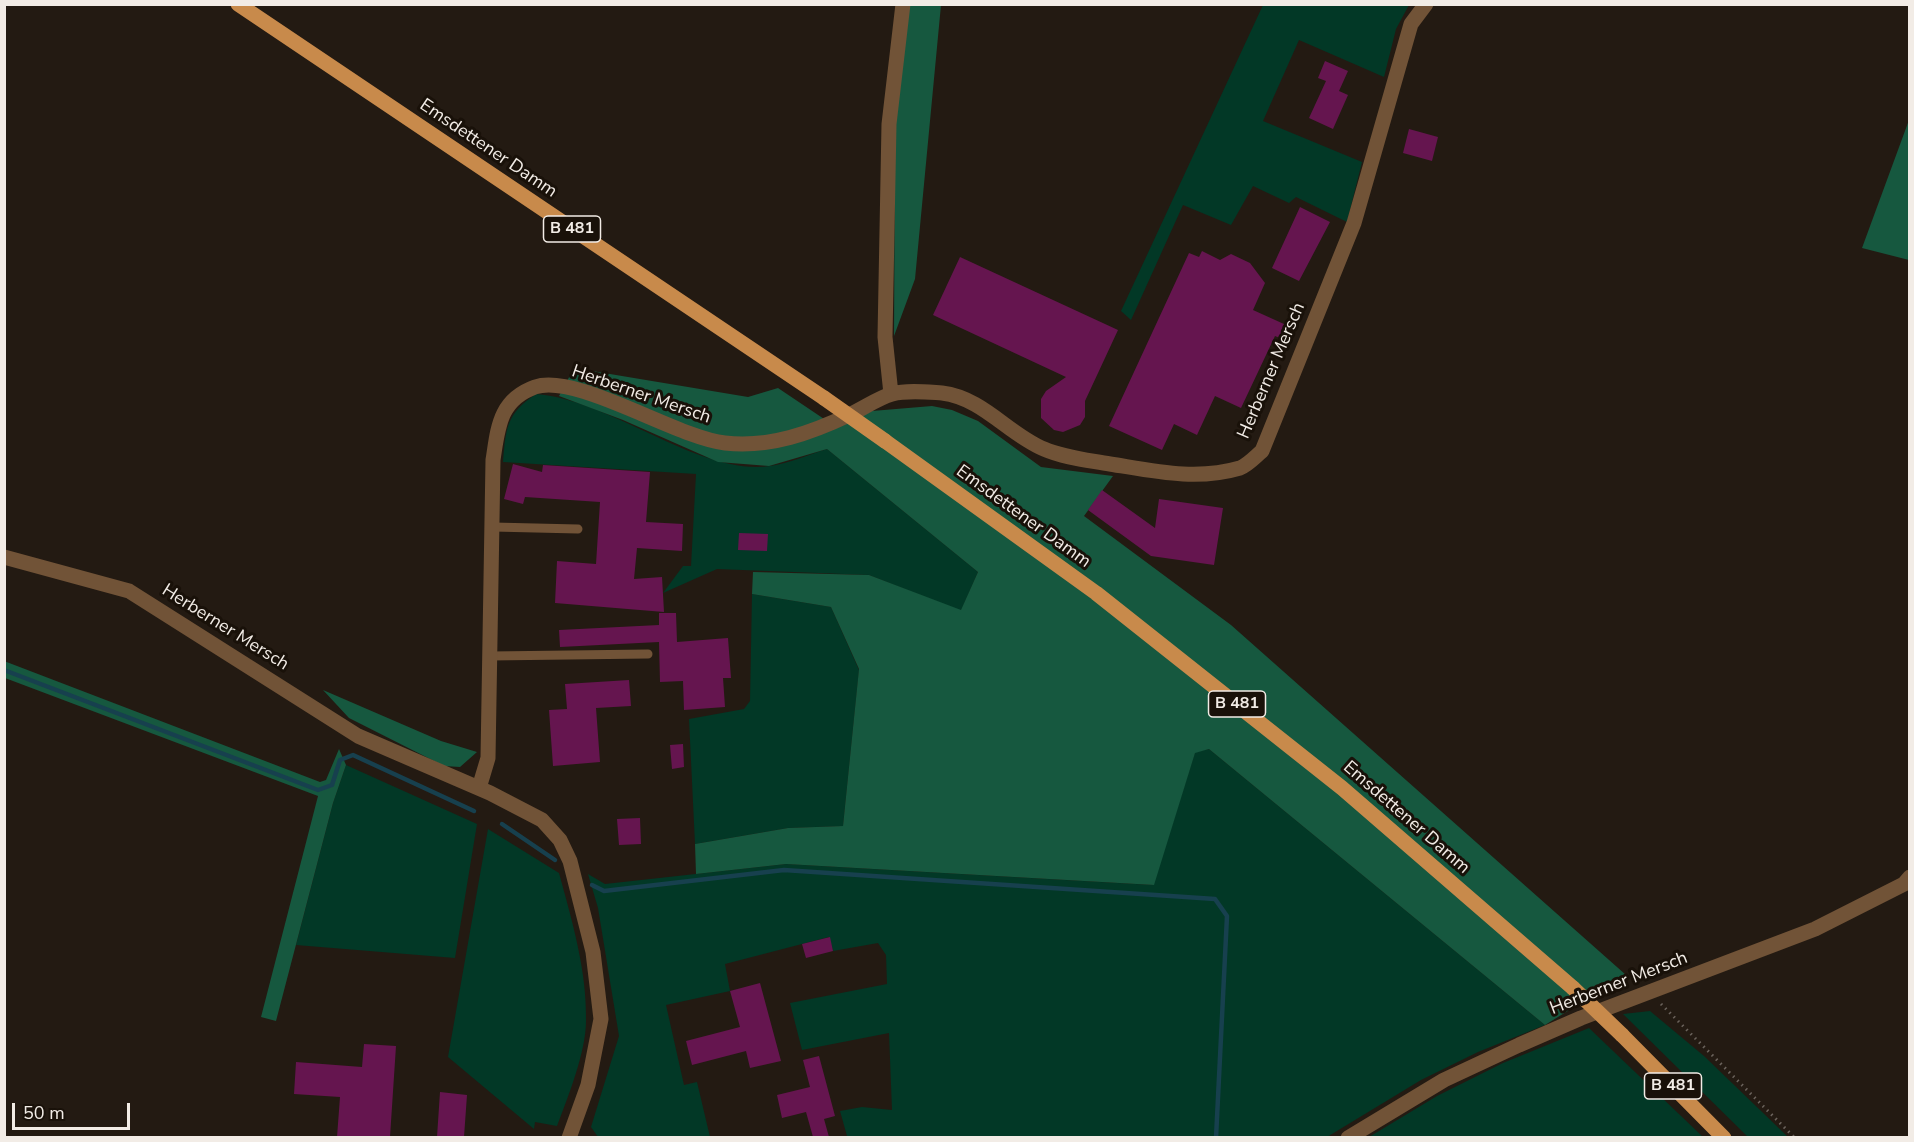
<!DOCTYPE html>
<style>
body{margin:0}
#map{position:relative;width:1914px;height:1142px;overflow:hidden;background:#231a12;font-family:"Nunito Sans",sans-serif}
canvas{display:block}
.frame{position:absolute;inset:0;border:6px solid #f2ece6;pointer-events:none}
.scale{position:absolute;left:12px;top:1103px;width:118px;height:27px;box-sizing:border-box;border:3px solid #f2ece6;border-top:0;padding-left:8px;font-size:18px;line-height:21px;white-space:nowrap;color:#f2ece6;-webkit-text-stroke:4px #191109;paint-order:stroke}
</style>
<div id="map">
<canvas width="1914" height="1142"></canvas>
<div class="frame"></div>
<div class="scale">50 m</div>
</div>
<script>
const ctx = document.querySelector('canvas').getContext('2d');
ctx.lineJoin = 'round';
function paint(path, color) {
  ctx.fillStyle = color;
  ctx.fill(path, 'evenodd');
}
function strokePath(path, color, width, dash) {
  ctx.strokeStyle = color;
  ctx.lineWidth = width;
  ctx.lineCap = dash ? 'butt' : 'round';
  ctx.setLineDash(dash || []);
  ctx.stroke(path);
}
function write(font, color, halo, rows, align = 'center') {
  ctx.font = font + ' "Nunito Sans",sans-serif';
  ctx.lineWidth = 6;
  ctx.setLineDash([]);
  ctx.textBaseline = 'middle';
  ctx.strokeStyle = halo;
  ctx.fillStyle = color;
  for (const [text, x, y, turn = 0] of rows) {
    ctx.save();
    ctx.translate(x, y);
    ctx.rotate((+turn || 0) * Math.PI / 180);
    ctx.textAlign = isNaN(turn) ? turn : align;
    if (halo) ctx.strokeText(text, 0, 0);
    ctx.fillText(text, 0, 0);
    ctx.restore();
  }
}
const green = new Path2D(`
 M1263,5H1409L1396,29L1384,77L1299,40L1263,121L1362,162L1347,222L1296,197L1289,203L1253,186L1231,225L1183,205L1131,320L1121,311Z
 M536,394C613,400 698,476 770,466C789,463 808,455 827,449L978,572L961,611L869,575L717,569L663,593L683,566H691L696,474L503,462C506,428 506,414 536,394Z
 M752,594L831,607L859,670L843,826L788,828L695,844L689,719L744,709L750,701Z
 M1209,749L1545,1025L1478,1052L1421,1080L1327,1137H858L847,1136L840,1111L862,1107L892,1110L889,1033L802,1050L790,1003L887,984L886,955L878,943L833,951L829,937L725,964L730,991L666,1005L684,1085L697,1082L710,1137H598L591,1127L619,1036L598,908L588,874L605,884L786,864L1153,885L1195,752Z
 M346,765L477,824L455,958L296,945L333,803Z
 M488,829L559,873C572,921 587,970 586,1021C586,1052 568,1097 557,1126L535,1122L534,1129L448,1057Z
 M1650,1011L1704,1056L1788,1137H1748L1623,1014Z
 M1589,1028L1703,1137H1369L1437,1096L1503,1063Z`);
const forest = new Path2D(`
 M908,5H941L915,279L894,336L895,130Z
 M1909,120V260L1862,248Z
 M574,368L748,397L778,388L836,427L872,411L932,406L952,410L978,421L1041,467L1113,476L1084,516L1231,625L1626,975L1545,1025L1209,749L1195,753L1154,885L786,864L696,874L695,844L788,828L843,826L859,669L831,607L752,594L753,572L869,575L961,610L978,572L827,449L769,466L718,462L623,420L559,396Z
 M4,661L320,782L326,780L339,749L346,765L333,803L276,1021L261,1017L318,796L5,678Z
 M323,690L441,741L477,752L460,767L444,766L349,718Z`);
const stream = new Path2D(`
 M4,670L318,790L332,785L340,760L353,755L474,811
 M502,824L555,860
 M592,885L604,891L784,870L1215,899L1227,916L1216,1138`);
const building = new Path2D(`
 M1325,61L1348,71L1339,91L1348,95L1333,129L1309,118L1326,81L1318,78Z
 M1409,129L1438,137L1432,161L1403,153Z
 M1300,207L1330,222L1299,281L1272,268Z
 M1202,251L1220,260L1231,254L1250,263L1265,283L1253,310L1295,329L1289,342L1275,336L1241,408L1215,396L1197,435L1174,424L1162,450L1109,426L1189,253L1199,257Z
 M960,257L1118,330L1085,401V417L1080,425L1063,432L1054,430L1041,418V399L1046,391L1066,377L933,315Z
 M513,464L542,472L543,465L650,472L646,522L683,524L682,551L637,548L634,579L662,577L664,612L555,603L557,561L596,564L600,502L525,497L523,504L504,499Z
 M1102,490L1155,528L1159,499L1223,508L1214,565L1151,556L1088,510Z
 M739,533L768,534L767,551L738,550Z
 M659,613H676L677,642L728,638L731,678H723L725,707L684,710L683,681L660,682L659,642L560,647L559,630L659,625Z
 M629,680L631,706L596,708L600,762L553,766L549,710L567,709L565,684Z
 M683,744L684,767L672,769L670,745Z
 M640,818L641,844L619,845L617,819Z
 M830,937L833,951L806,958L802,944Z
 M760,983L781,1061L750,1068L746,1051L692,1065L686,1041L740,1027L730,991Z
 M364,1044L396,1046L390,1137H337L340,1097L294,1094L296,1062L362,1067Z
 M819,1056L835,1116L824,1119L829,1137H813L806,1112L782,1118L777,1095L810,1087L803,1060Z
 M440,1092L467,1095L464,1137H437Z`);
const path = new Path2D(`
 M1661,1004L1795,1138`);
const lane = new Path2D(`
 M493,527L578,529
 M490,656L648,654`);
const street = new Path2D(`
 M891,394L885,337L889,124L903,4
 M4,557L129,591L358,736L490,793L542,820L560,840L570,861L593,952L601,1019L588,1085L569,1138
 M479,788L488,758L493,460C498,428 499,400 535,387C577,373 677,438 725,443C770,448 811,433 851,414C864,408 878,398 892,394C907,390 926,392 942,393C983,398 1008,434 1044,449C1065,458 1088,460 1110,464C1154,471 1196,481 1240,468C1248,465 1255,457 1262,451L1354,223L1411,24L1426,4
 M1348,1138L1444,1080L1519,1045L1581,1018L1815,929L1904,884L1910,877`);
const primary = new Path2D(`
 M238,4L824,398
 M885,441L1096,593L1342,788L1573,988
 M1622,1035L1724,1138`);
const primaryBridge = new Path2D(`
 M824,398L885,441
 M1573,988L1622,1035`);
const shields = [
 [572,229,57],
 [1237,704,57],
 [1673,1086,57]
];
const shieldNames = [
 ["B 481",572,229],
 ["B 481",1237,704],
 ["B 481",1673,1086]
];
const streetNames = [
 ["Emsdettener Damm",488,149,34],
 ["Herberner Mersch",1272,371,-67],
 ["Herberner Mersch",641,395,19],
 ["Emsdettener Damm",1023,517,36],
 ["Herberner Mersch",225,628,32],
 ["Emsdettener Damm",1406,818,41],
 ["Herberner Mersch",1619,984,-21]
];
paint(green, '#023826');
paint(forest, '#16583f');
strokePath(stream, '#17404e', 4.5);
paint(building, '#65154f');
strokePath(path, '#6b635c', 3, [1.5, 4.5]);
strokePath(lane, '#715337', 9);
strokePath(street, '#715337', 15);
strokePath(primary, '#c88a4b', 15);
strokePath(primaryBridge, '#c88a4b', 15);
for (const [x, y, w] of shields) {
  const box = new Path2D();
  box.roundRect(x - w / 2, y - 13, w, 26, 4.5);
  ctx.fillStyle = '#191109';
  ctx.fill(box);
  strokePath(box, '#f2ece6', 1.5);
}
write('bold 16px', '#f2ece6', null, shieldNames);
write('18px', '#f2ece6', '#191109', streetNames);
</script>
